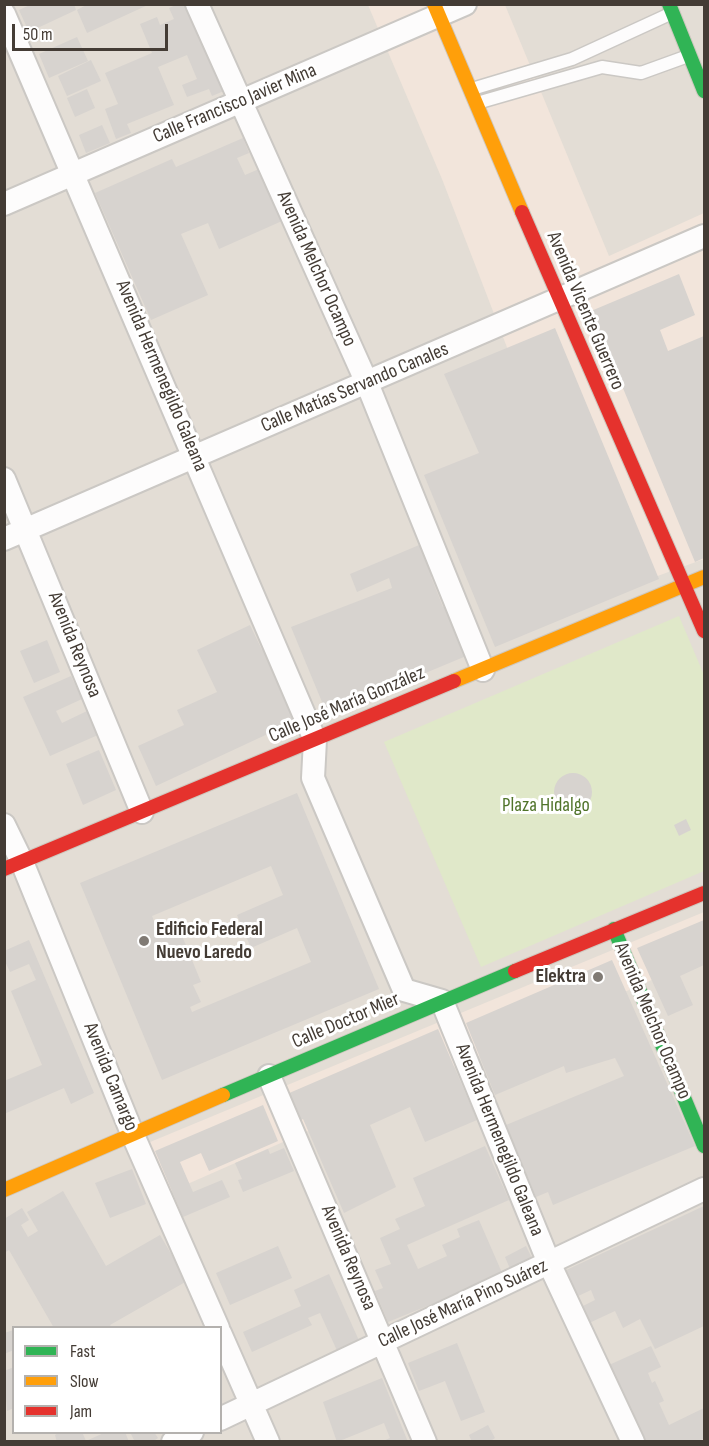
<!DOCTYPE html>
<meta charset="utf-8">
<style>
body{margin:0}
#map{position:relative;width:709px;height:1446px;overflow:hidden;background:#efece8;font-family:"Sofia Sans Condensed",sans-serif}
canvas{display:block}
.frame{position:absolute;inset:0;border:6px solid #443c35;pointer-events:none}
.legend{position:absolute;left:12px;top:1326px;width:210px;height:108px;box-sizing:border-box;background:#fff;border:2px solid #b4b1ae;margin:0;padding:8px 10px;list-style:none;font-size:18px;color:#443c35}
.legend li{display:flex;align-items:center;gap:12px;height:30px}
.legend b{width:30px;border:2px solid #b4b1ae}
.scale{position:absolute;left:12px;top:24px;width:156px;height:27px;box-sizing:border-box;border:3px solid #443c35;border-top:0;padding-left:8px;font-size:18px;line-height:21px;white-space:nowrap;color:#443c35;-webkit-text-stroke:4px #fff;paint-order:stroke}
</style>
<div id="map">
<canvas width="709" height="1446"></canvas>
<div class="frame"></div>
<ul class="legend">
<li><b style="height:8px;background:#30b455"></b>Fast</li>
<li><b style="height:8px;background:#ff9f0a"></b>Slow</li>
<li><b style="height:8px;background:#e5322d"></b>Jam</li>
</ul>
<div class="scale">50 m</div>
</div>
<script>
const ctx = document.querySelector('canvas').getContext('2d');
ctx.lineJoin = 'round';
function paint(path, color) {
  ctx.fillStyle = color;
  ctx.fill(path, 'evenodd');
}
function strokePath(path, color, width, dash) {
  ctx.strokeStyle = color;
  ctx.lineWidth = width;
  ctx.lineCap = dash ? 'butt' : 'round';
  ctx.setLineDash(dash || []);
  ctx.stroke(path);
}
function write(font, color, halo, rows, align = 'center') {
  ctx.font = font + ' "Sofia Sans Condensed",sans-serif';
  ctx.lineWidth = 6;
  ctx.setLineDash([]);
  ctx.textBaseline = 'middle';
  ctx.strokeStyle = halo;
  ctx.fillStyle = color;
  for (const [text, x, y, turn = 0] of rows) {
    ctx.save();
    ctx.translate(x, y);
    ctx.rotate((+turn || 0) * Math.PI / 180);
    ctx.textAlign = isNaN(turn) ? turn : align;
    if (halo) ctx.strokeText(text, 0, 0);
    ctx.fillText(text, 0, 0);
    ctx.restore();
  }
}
const residential = new Path2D(`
 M5,5H704V1441L5,1442ZM14,1328H220V1432H14Z`);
const commercial = new Path2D(`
 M368,5H505L609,256L704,213V559L603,596L442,179Z
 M704,912V957L167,1193L143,1145Z`);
const green = new Path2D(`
 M679,616L704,675V871L481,967L384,742Z`);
const building = new Path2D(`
 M32,4H74L76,10L29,32L19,10Z
 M88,4H150L87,33L77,10Z
 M178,4H190L224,91L212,96L209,89L187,97L182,85L197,79L187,55L158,67L174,105L127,124L131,133L116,139L105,109L118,104L105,73L152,53L140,24L157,17L160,25L174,19L169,8Z
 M77,37L88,61L49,78L39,54Z
 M91,60L101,81L67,96L58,76Z
 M87,89L95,108L75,117L67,98Z
 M102,125L110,143L86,153L79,135Z
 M243,138L249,153L237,158L245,175L259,169L282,221L219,249L208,223L181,234L208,295L151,320L95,193L172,159L176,167Z
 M679,274L695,315L660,330L668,351L704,336V558L695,562L591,311Z
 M555,328L659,579L495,647L424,475L479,453L444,374Z
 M424,543L437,574L431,577L443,607L450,604L471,654L327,714L291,627L392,588L389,578L357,592L350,574Z
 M250,625L262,650L268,647L302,718L156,786L138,746L184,725L177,710L217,692L197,650Z
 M47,640L60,672L34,683L20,651Z
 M71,676L82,699L56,711L62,723L87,711L98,735L50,756L23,697Z
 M99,750L116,790L83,805L66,764Z
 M554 792a19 19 0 1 1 38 0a19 19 0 1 1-38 0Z
 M297,793L379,989L162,1080L80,883ZM271,866L283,895L237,915L251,948L297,928L311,962L192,1012L190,1007L201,1002L193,985L201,982L178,926L159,934L152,916Z
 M686,819L691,830L679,836L674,825Z
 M704,920V965L680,976L693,1005L668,1016L637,948Z
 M29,940L94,1093L71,1104L64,1088L4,1114V1081L42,1065L11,991L36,980L29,964L10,972L4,959V951Z
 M612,960L695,1146L553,1205L548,1192L536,1197L506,1125L624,1076L615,1058L566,1073L564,1066L495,1095L466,1023Z
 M438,1029L477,1120L425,1142L410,1107L370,1125L396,1187L344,1213L303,1119L299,1121L287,1094Z
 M263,1105L278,1141L209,1171L201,1153L180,1162L193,1192L222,1180L230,1197L183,1217L155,1151Z
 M485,1146L509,1200L407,1245L418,1269L447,1256L442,1245L460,1237L457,1229L479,1220L503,1275L388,1322L375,1291L383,1288L375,1270L391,1264L380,1238L400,1229L395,1219L425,1206L413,1178Z
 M284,1148L294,1171L243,1192L238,1180L242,1179L235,1163L268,1149L270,1154Z
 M132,1169L146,1204L110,1218L95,1183Z
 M63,1191L106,1266L160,1235L187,1281L110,1325L112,1328H54L9,1250L4,1253V1219L22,1208L29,1220L21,1225L28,1237L38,1231L27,1212Z
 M704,1206V1326L655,1349L640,1319L623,1328L615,1311L587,1324L579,1308L595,1300L591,1290L574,1298L562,1272Z
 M278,1246L292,1278L230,1305L216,1273Z
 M526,1246L533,1260L511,1271L505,1257Z
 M329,1274L361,1345L339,1355L320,1313L308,1318L312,1325L252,1352L243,1332L301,1306L294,1290Z
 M14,1330V1350L4,1354V1333Z
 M457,1343L485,1412L461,1421L445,1381L419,1391L408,1363Z
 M651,1346L661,1367L648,1373L652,1383L655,1381L664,1401L659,1403L669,1425L704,1408V1438L698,1442H644L609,1365Z
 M14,1367V1408L7,1411L4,1371Z
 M382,1378L408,1442H381L390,1438L384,1423L337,1442L323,1402Z
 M488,1425L495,1438L489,1442H472L469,1435Z
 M60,1432H82L86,1441L106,1432H125L129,1442H57L55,1435Z
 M130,1432H154L158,1438L152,1442H135Z`);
const lane = new Path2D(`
 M472,89L572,59L672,13
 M477,103L602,67L641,73L688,56`);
const street = new Path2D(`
 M197,4L367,383L483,670
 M4,14L315,740L313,778L404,990L442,1001L549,1263L633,1442
 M4,204L465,4
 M4,479L142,812
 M4,539L704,236
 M4,825L22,862L132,1133L218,1328
 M269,1076L425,1442
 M220,1333L268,1442
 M220,1419L704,1189
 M173,1442L192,1432`);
const fast = new Path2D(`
 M669,4L704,91
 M614,929L704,1146
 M223,1095L515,971`);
const slow = new Path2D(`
 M434,4L522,212
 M454,681L704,577
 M4,1190L223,1095`);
const jam = new Path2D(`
 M522,212L704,631
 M4,869L454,681
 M515,971L704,893`);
const markers = [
 [144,941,6,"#807a74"],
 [598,977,6,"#807a74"]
];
const streetNames = [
 ["Calle Francisco Javier Mina",235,104,-23],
 ["Avenida Melchor Ocampo",316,269,66],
 ["Avenida Vicente Guerrero",585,311,67],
 ["Avenida Hermenegildo Galeana",161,376,67],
 ["Calle Matías Servando Canales",355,388,-23],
 ["Avenida Reynosa",74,645,68],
 ["Calle José María González",347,705,-23],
 ["Calle Doctor Mier",346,1021,-23],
 ["Avenida Melchor Ocampo",652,1021,67],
 ["Avenida Camargo",110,1077,68],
 ["Avenida Hermenegildo Galeana",499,1140,68],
 ["Avenida Reynosa",348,1258,67],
 ["Calle José María Pino Suárez",463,1304,-25]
];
const parkNames = [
 ["Plaza Hidalgo",546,806]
];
const poiNames = [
 ["Edificio Federal",156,930],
 ["Nuevo Laredo",156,953],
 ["Elektra",586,977,"right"]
];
paint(residential, '#e3ddd5');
paint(commercial, '#f2e5db');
paint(green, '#e0e8c9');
paint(building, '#d7d3cf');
strokePath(lane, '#cbc8c4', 15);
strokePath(street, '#cbc8c4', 26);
strokePath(fast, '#cec8bf', 16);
strokePath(slow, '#cec8bf', 16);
strokePath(jam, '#cec8bf', 16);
strokePath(lane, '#fdfcfc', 12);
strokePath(street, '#fdfcfc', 22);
strokePath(fast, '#30b455', 14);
strokePath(slow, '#ff9f0a', 14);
strokePath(jam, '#e5322d', 14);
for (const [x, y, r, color] of markers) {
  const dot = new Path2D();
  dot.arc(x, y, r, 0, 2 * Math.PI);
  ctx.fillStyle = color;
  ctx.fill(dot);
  strokePath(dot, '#fff', 2);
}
write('20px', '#443c35', '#fff', streetNames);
write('20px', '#50742a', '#fff', parkNames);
write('bold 20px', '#443c35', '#fff', poiNames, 'left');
</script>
